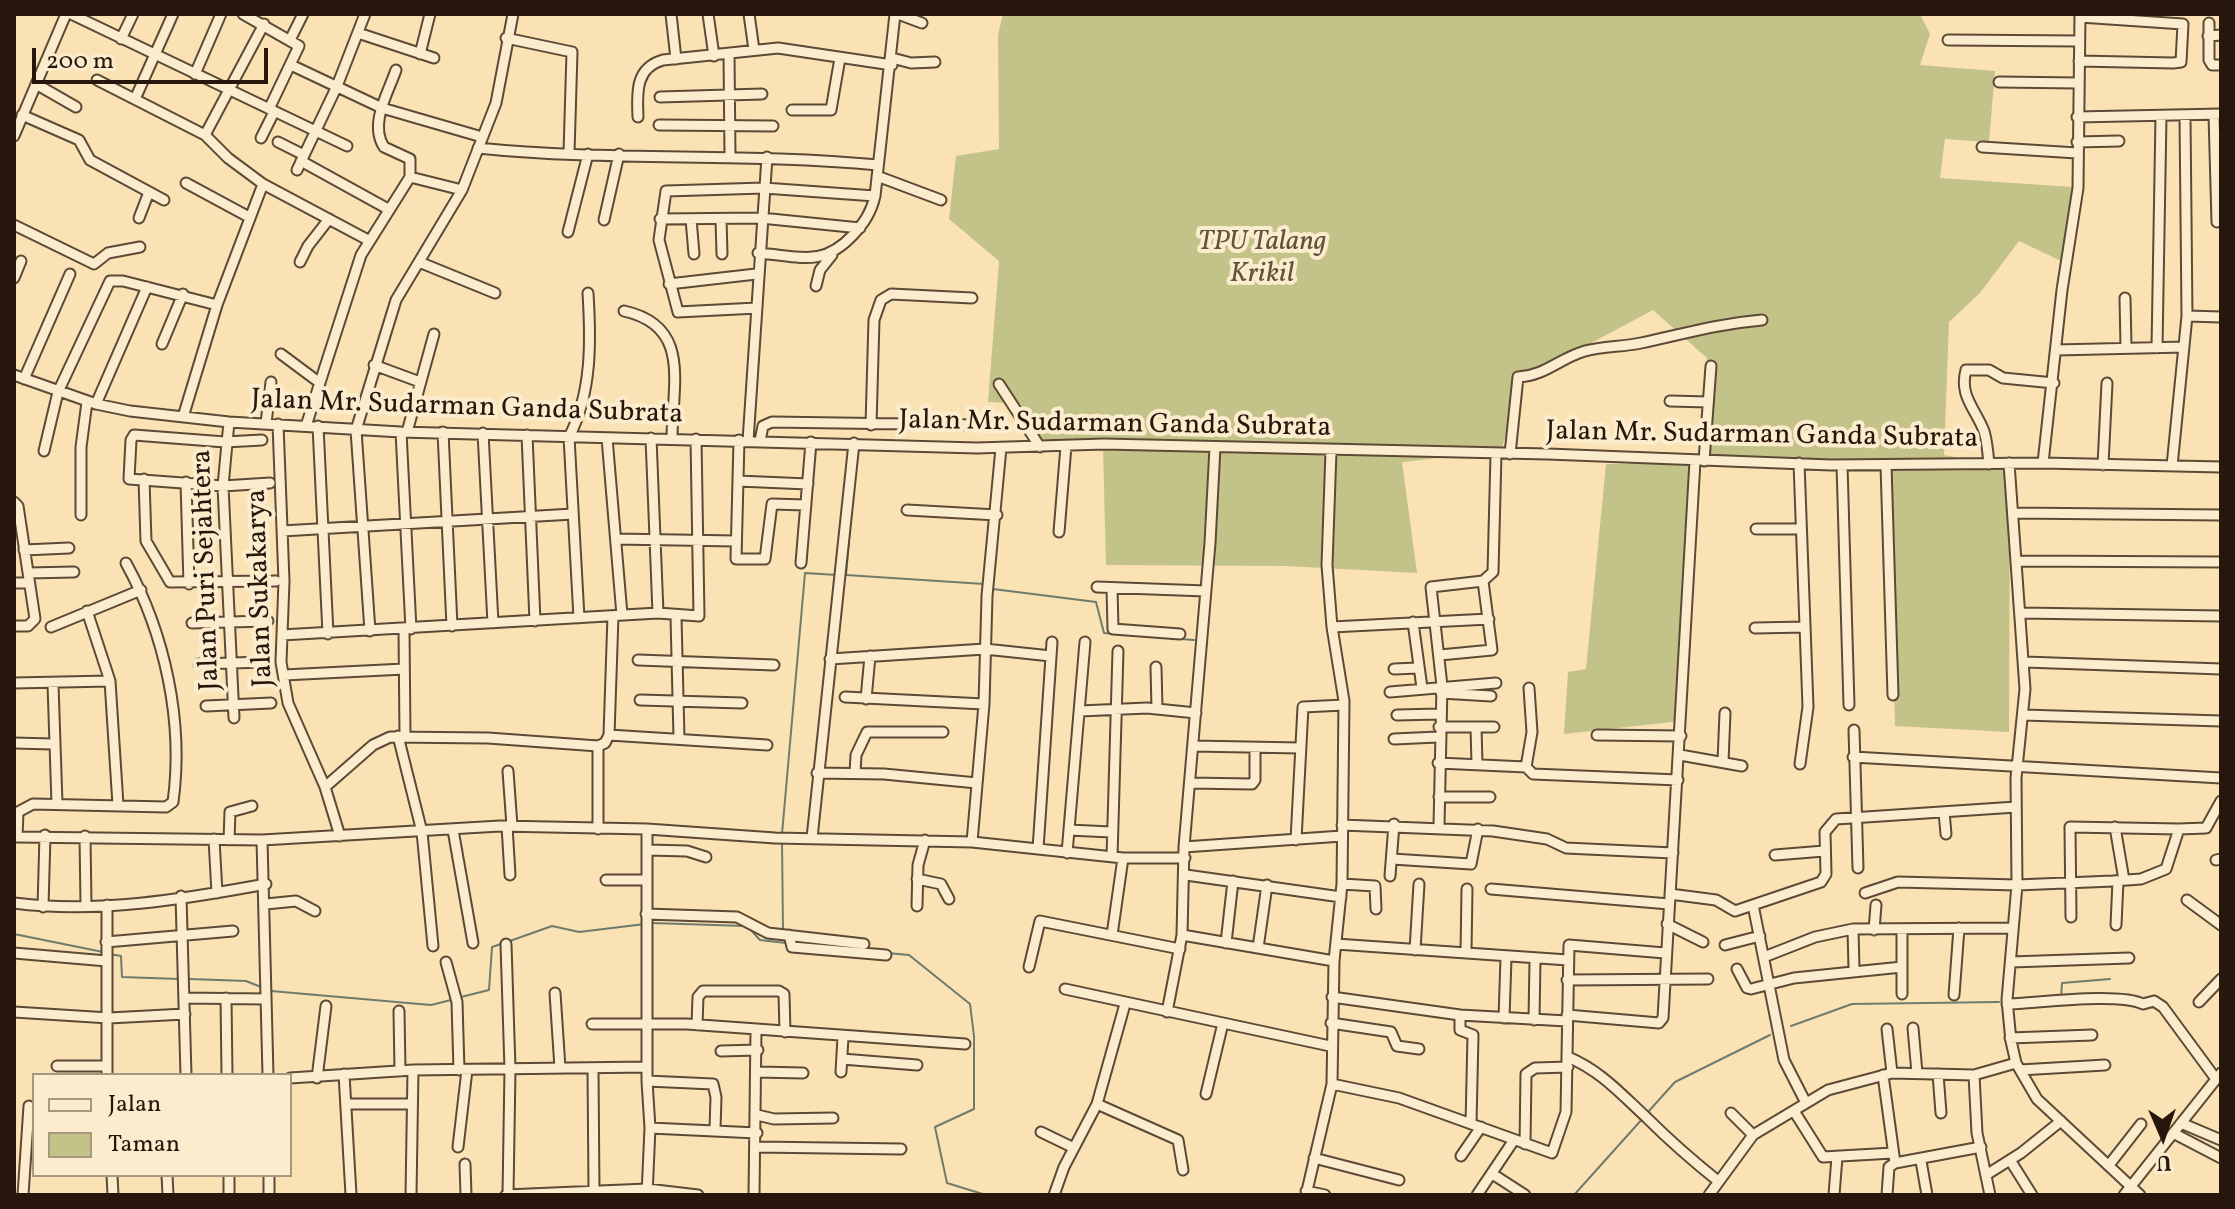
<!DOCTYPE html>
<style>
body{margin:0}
#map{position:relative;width:2235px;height:1209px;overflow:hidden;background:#fbe2b4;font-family:Vollkorn,serif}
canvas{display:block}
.frame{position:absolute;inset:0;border:16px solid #27160c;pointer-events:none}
.legend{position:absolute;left:32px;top:1073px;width:260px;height:104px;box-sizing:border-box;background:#fcecce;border:2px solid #a79680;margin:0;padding:10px 14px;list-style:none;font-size:24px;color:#27160c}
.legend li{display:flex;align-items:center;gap:16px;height:40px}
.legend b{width:40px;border:2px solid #a79680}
.north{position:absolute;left:2123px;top:1097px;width:80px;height:80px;-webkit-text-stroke:6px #fcecce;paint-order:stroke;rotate:178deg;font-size:22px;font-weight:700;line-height:32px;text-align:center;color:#27160c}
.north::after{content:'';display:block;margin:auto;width:28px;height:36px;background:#27160c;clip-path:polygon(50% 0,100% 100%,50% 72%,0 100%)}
.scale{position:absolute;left:32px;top:48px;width:236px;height:36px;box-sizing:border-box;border:4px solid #27160c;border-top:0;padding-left:10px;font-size:24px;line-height:28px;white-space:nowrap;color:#27160c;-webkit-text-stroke:6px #fcecce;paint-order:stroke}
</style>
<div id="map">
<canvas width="2235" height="1209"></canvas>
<div class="frame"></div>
<ul class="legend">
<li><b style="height:10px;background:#fcecce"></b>Jalan</li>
<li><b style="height:22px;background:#c3c289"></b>Taman</li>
</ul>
<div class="north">U</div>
<div class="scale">200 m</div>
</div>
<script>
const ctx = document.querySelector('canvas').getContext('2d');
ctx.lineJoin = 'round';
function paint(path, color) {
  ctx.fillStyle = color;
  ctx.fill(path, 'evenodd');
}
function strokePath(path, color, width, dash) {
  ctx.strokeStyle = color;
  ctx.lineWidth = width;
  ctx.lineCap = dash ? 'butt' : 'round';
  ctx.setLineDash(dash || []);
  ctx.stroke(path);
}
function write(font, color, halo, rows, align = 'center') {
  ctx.font = font + ' Vollkorn,serif';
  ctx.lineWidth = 8;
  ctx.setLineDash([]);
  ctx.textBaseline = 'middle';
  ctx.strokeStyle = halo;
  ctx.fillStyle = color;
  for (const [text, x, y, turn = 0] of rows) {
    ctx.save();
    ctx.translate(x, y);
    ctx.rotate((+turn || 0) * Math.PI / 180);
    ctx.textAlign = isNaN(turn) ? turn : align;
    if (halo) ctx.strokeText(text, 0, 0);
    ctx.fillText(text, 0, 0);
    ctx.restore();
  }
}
const green = new Path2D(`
 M1003,14H1920L1930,34L1920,65L1995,71L1989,142L1945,139L1940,178L2072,187L2061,261L2019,241L1980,293L1949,322L1944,455L2010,468L2009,732L1895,726L1888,463L1700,455L1707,358L1653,310L1522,380L1501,451L1402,462L1417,573L1286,566L1106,565L1103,447L1042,442L1012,403L988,402L999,261L949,219L956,156L999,149L998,35Z
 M1696,463L1681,721L1564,734L1568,672L1586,669L1606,464Z`);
const stream = new Path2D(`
 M843,575H846L851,516
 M846,575L984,584
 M993,589L1096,602L1104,633L1194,640
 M782,834L805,573L837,575
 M782,840L783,930
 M651,923L745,926
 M750,929L760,940L786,943
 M14,934L103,952
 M507,942L552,926L579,932L645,924
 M888,953L909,955L970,1004L974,1036V1109L935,1127L947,1183L986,1195
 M109,954L121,956L122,977L179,979
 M189,979L246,981L261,987
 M271,991L431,1005L451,1000
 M461,997L489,990L492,947L501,944
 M2061,998L2062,983L2110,979
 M1791,1026L1852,1004L1999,1002
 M1648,1112L1675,1082L1770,1035
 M1574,1195L1644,1117`);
const minor = new Path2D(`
 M71,14L347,146
 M243,14L299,46L269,109
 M671,14L676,59
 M708,14L714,56
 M749,14L754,50
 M898,14L922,23
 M2209,23V60L2212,65H2221
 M358,33L434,58
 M2208,36L2221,35
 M506,38L572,52L569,153
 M121,39L133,14
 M290,40L303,14
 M1948,40L2079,41
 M420,54L430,14
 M729,54L730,156
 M892,58L911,63L935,62
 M2079,61L2173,63L2181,62L2183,24L2080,17
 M291,65L382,108L482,137
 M195,74L221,14
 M97,80L205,135L228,158L263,184L368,240
 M1999,82L2078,83
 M36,84L76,107
 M660,97L762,94
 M135,99L173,14
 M792,110H831L840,58
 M22,115L79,140L90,160L164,200
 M2214,115L2217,222
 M638,117C637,93 635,68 663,60L778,48L892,65
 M2077,117L2221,114
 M659,125L773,126
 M205,135L264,24
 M14,136L66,14
 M261,138L274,112
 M278,142L304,155
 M2077,142L2119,141
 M1982,147L2077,153
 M478,148C611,162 745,152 878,165
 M301,161L388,209
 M297,170L337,86L365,14
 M877,176L941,200
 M410,177L462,190
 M186,183L249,217
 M139,218L149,192
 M660,219L761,218L860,228
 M691,219L694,254
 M721,219L722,254
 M604,220L619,154
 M14,225L94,264L108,253L140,247
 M568,232L588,154
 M758,253C799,256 822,268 853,235C864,223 871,213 875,196L895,14
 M300,262L308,246L329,219
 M419,262L495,293
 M14,278L21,261
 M669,284L756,274
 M816,286L820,270L832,255
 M2125,298L2126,347
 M757,308L678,312L659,240L666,191L764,188L875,196
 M624,311C692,326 672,384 672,439
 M2187,316L2221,317
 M162,344L183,294
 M2157,348L2161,116
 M2056,350L2184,347
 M281,354L320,383
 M374,365L420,382
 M14,375L96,404L130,411L229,422L401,432L977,448L1104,444L1548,454L1831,465L2043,463L2221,467
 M24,379L70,274
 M999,384L1040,447
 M1670,401L1708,402
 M96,404L147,287
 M183,417L217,305L263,184
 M229,422L223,486L234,718
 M266,423L271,382
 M278,424L284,581L281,662L288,703L325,787L340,836
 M871,425L874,320L881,300L891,294L972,298
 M306,426L361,255L410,177V159L384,147C369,124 388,93 396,70
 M318,426L328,634
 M401,432L411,629
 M407,432L434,334
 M443,432L452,626
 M483,433L493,623
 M527,435L535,621
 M607,438L622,615
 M651,438L658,613
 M262,440L225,442L134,435L131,440L129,479L223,486L270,483
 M739,440L736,559H765L772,504L806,505
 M748,441L767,157
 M760,441L763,426L772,422L975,425
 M44,451L58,392L110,281H123L217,305
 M1510,454L1518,377C1545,376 1560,358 1585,351C1603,346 1622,347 1641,343C1684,334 1716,324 1762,320
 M1704,461L1711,366
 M1799,463L1808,707L1800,764
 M2009,463L2025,689L2016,778L2017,885L2007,1000L2011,1041L2016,1063L2037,1099L2140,1195
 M2043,463L2062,290L2078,188L2080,14
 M1989,464C1988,453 1987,441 1984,431C1975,408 1959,396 1966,370H1989L2003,378L2054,383
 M1842,465L1849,705
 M1886,465L1893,695
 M2103,465L2107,383
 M2172,466L2187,316L2185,116
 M144,479L146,541L170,582L276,581
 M738,481L808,484
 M186,482L189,584
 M14,502L18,506L35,619L28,626H14
 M907,510L997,515
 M2013,513L2221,515
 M81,515V447L87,402
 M1756,529H1801
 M282,531L573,514
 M1059,532L1066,446
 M616,539L736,541
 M24,550L69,548
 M2017,561L2221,562
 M801,563L811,442
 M28,573L74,572
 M14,583H29
 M1097,587L1206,591
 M1112,588L1113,629L1180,634
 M87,611L110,681L118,805
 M2022,613L2221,616
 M676,617L679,738
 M579,618L569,437C592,393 591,341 588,293
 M1413,622L1422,688
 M192,623L268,621
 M51,627L141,590
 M1332,627L1489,619
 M1755,628L1805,627
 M404,629L405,736
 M370,631L356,430L396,300L462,190L496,103L513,14
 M282,635L658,613L699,616L696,439
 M1440,655L1492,650L1483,581
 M830,659L985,649L1051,656
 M638,660L774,665
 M2025,662L2221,669
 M199,664L265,662
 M1156,667L1157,709
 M1394,669L1418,668
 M284,675L404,669
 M14,683L110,681
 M53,684L57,804
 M1390,692L1496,683
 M1441,693L1491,696
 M845,697L984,704
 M866,699L870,656
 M640,700L742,703
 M206,706L271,703
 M1080,711L1147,708L1196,713
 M1397,715L1439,714
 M2023,715L2221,721
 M1439,727H1494
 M1476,727L1477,764
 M1854,730L1858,868
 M609,735L767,745
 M1597,735L1681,736
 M398,736L422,832L433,946
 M1394,739L1438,737
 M14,743L52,744
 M1193,746L1300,748
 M1680,755L1742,766
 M1853,757L2221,778
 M1723,762L1725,713
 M1438,763L1526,767L1533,774L1678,780
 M1526,767L1532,732L1529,688
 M508,771L512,826
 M817,773L884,774L977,783
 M855,773L856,755L867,732H943
 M1190,783L1252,784L1255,780V750
 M325,787L373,745L390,737L488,738L598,746L605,743L609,735L613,616
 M1439,797H1490
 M1944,812L1946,834
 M1342,825L1493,831L1547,839L1566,848L1673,853
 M507,826L510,875
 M1439,826L1442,686L1431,587L1483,581L1493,572L1496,454
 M2115,827L2124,880
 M598,829V746
 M647,829V1081L650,1128L647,1195
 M453,830L473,943
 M1069,830L1111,832
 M85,836L86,905
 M17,837L262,840L500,826L647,829L775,838L972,842L1123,858L1112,935
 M17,837L18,812L33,804L166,807L173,802C184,722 165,634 126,563
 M812,838L854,443
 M214,839L217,893
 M229,840L230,812L252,806
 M262,840L268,1075
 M1296,840L1303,707L1344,705
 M972,842L984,704L987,596L1001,448
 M1184,847L1342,836
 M1038,849L1052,642
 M648,850L687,851L706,857
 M1067,853L1085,642
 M1775,855L1824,851
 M1112,857L1118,651
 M1123,858H1185
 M1392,859L1471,864L1478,829
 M2216,860L2221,859
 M1186,875L1341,897
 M1390,876L1394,824
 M917,879L941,884L949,899
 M606,880H647
 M1342,884L1375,886L1376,909
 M1491,889L1669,904
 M1865,893L1898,882L2017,885L2113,881L2141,879L2166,869L2179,829L2206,828L2221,801
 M1670,894L1716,900L1735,911L1821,882L1826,874L1825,832L1836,819L2016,807
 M181,896L186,1075
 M2187,900L2221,925
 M14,903C96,914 185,899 266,884
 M266,904L296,901L315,911
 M1753,905L1784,1060L1806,1103
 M917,906L918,865L925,840
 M43,907L45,835
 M646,914L737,917L768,933L864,944
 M2071,917L2070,827L2179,829
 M1667,924L1703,942
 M2116,925L2118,881
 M1853,929L1854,969
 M1874,930L1876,905
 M789,935L792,947L886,955
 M1182,935L1334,961
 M106,942L233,931
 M1226,943L1233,881
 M506,944L510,1069L508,1195
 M1336,944L1568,960
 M1725,945L1760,936
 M1258,948L1267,885
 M1415,950L1419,884
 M1466,952L1467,889
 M14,953L107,961
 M1764,957L1815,937L1853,929L2013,928
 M446,962L457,1002L459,1070
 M2011,962L2129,958
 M1029,967L1040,921L1180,949
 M1737,969L1747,988L1751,989L1794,978L1902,967
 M1567,980L1708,979
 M1065,989L1330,1046
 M555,993L560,1068
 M1902,994V929
 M1954,995L1959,928
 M1332,997L1460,1015L1567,1021
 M185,998L266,999
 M226,998L227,1075
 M2199,1002L2221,979
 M2007,1004C2038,1003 2119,992 2143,1004L2154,1001L2163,1007L2216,1079
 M399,1011L400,1071
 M14,1012L109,1018L185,1014
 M1167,1012L1182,935L1184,847L1210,543L1215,447
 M1460,1015V1030L1473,1035L1471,1124
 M1567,1015L1659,1023L1663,1018L1695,461
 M1504,1018L1506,958
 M1534,1020L1535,960
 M1331,1023L1391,1032L1397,1046L1419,1049
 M592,1024H687L965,1044
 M697,1025L698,997L703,991H779L784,994L785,1032
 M1913,1028L1917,1073
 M1887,1029L1892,1073
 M2010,1038L2092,1035
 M721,1051L758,1050
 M1568,1057C1601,1071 1621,1094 1647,1118C1669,1140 1693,1161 1718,1181
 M842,1059L917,1065
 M57,1066H107
 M593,1068L594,1191
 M2020,1070L2105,1065
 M757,1072L803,1073
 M841,1072L843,1037
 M344,1074L351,1195
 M1938,1074L1941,1113
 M107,1075V905
 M1883,1075L1895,1163L1889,1167L1887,1195
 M1974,1075L1977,1133L1990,1195
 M290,1078L413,1070L647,1067
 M317,1078L326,1006
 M647,1081L713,1084L716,1097L715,1129
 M1332,1084L1399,1098L1552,1153L1566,1112L1569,945L1665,953
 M1206,1094L1223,1023
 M347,1104H412
 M1097,1104L1178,1140L1183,1170
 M1794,1111L1823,1157L1893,1153
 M1731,1113L1753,1135
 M757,1115L774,1119L833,1118
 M2181,1123L2221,1140
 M650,1128L757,1133
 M1041,1132L1074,1148
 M2173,1133L2221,1158
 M1525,1144L1526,1074L1535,1068L1568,1067
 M458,1147L467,1070
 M757,1147L901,1149
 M1461,1156L1481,1127
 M1314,1158L1399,1180
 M2010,1160L2032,1195
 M1921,1161L1927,1195
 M1895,1163L1981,1147
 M465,1164L466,1195
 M2109,1165L2141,1124
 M112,1175L113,1195
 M167,1175L168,1195
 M229,1175V1195
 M269,1175V1195
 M1494,1175L1525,1195
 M1986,1175L2021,1153L2061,1121
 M1306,1191L1325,1195
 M23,1195L29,1106
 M411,1195L413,1070
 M506,1195L647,1189L698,1195
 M754,1195L756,1030
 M1054,1195L1064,1167L1097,1104L1125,1004
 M1306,1195L1332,1084L1334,961L1342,884L1344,701L1332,627L1327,565L1331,451
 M1477,1195L1514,1140
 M1709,1195L1753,1135L1828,1090L1892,1073L1974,1075L2016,1063
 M1834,1195L1837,1157
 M2124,1195L2221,1073`);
const parkNames = [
 ["TPU Talang",1262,244],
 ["Krikil",1262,276]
];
const streetNames = [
 ["Jalan Mr. Sudarman Ganda Subrata",467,409,2],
 ["Jalan Mr. Sudarman Ganda Subrata",1115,426,1],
 ["Jalan Mr. Sudarman Ganda Subrata",1762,437,1],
 ["Jalan Puri Sejahtera",208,570,-92],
 ["Jalan Sukakarya",262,588,-92]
];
paint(green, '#c3c289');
strokePath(stream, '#6f7b6d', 2);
strokePath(minor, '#5c4936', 13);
strokePath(minor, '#fcecce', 9);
write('italic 28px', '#5e5238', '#fcecce', parkNames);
write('28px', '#27160c', '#fcecce', streetNames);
</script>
